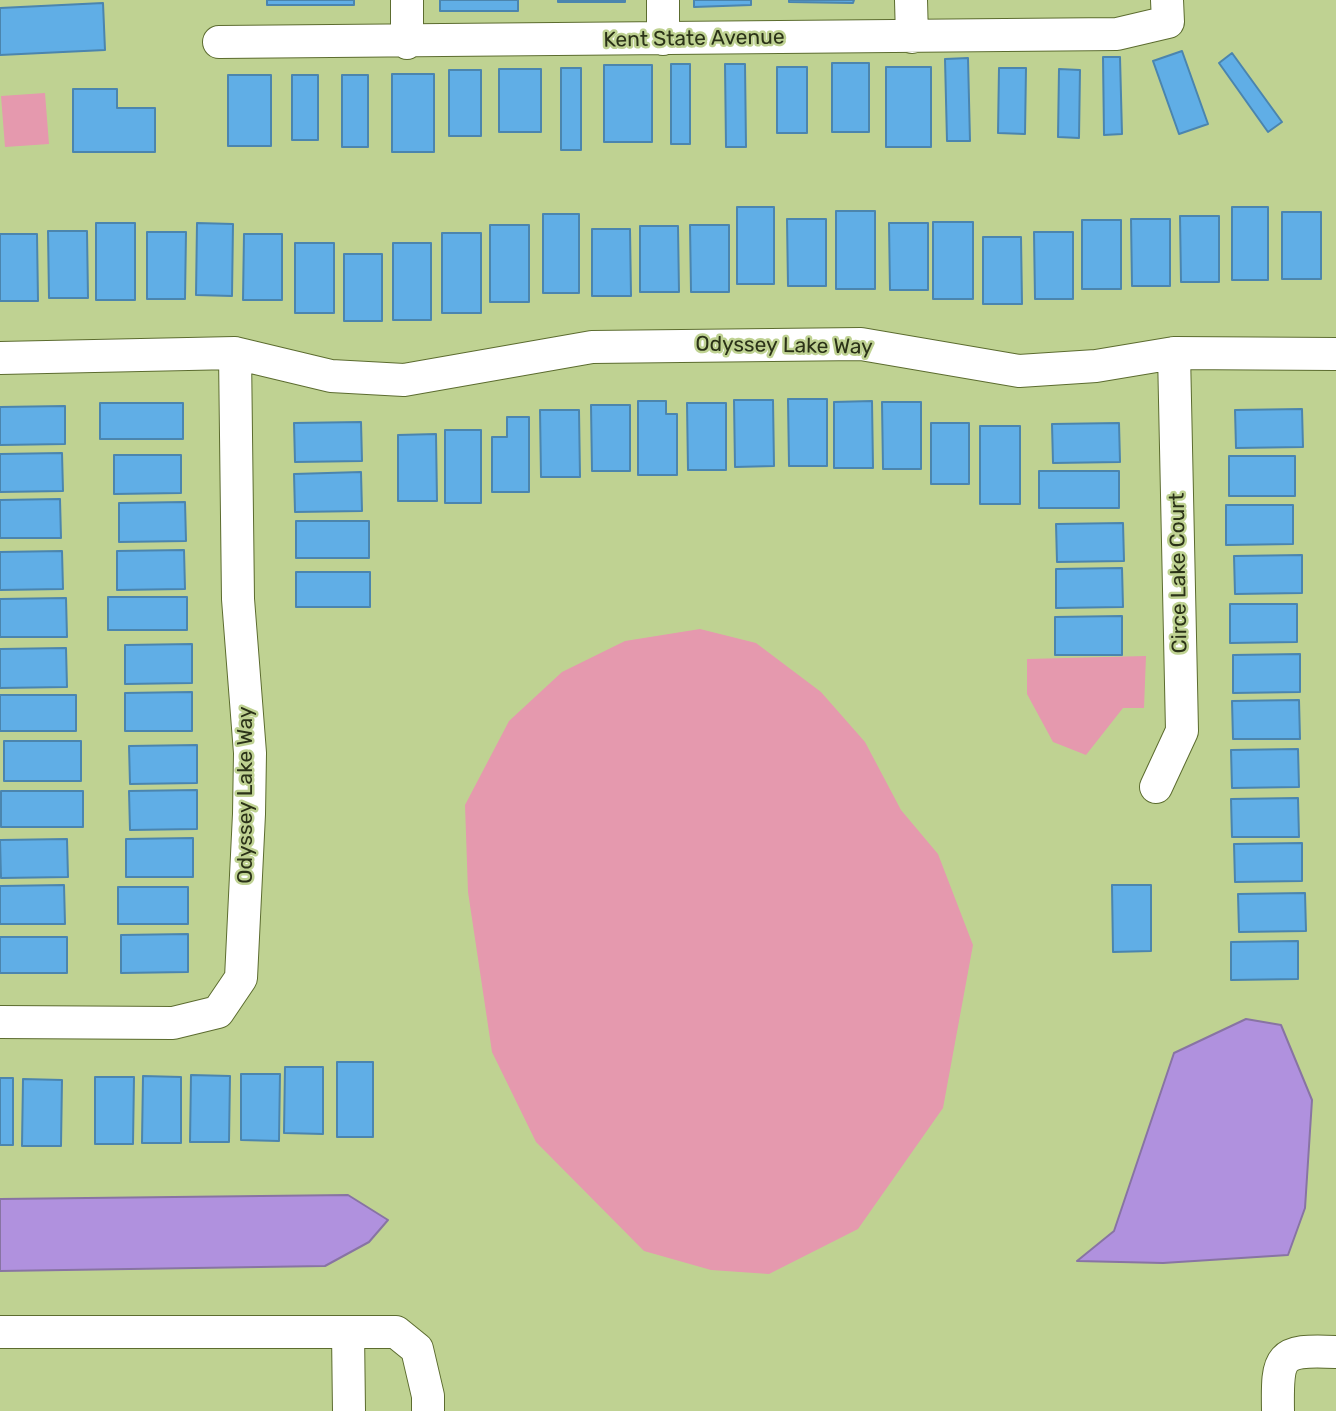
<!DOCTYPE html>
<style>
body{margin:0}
canvas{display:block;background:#bfd292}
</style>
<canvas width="1336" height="1411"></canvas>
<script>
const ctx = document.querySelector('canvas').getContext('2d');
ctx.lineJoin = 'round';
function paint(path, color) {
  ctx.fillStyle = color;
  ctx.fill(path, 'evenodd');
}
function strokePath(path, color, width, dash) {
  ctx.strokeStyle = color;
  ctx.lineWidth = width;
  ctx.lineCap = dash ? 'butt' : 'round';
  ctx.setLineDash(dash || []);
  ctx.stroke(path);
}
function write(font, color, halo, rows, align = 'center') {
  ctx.font = font + ' Rubik,sans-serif';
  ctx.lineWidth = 5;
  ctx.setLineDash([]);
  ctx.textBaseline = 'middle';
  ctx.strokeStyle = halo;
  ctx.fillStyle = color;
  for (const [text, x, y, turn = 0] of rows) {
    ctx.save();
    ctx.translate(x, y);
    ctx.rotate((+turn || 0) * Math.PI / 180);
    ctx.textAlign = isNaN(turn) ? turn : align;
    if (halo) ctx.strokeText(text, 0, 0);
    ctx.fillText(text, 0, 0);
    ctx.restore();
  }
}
const green = new Path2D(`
 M45,93L49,144L5,147L1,96Z
 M700,629L756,643L821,692L865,742L901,810L938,854L973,945L943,1108L858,1229L769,1274L711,1270L644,1251L536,1142L492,1052L468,892L465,805L509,721L562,672L625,641Z
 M1146,656L1144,708H1123L1086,755L1053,742L1027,694V659Z`);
const water = new Path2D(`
 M1246,1019L1281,1025L1312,1100L1305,1208L1288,1255L1163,1263L1077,1261L1114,1231L1174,1053Z
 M348,1195L388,1220L369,1242L325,1266L0,1271V1199Z`);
const building = new Path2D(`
 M267,0H354V5H267Z
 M440,0H518V11H440Z
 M558,0H625V2H558Z
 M694,0H751V5L694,7Z
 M789,0H854L853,3L789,2Z
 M103,3L105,50L0,55V8Z
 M1182,51L1208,124L1179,134L1153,61Z
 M1232,53L1282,122L1268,132L1219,63Z
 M1103,57H1120L1122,134L1104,135Z
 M968,58L970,141H947L945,59Z
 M832,63H869V132H832Z
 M671,64H690V144H671Z
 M725,64H745L746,147H726Z
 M604,65H652V142H604Z
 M777,67H807V133H777Z
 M886,67H931V147H886Z
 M561,68H581V150H561Z
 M999,68H1026L1025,134L998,133Z
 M499,69H541V132H499Z
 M1059,69L1080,70L1079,138L1058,137Z
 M449,70H481V136H449Z
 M392,74H434V152H392Z
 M228,75H271V146H228Z
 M292,75H318V140H292Z
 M342,75H368V147H342Z
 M73,89H117V108H155V152H73Z
 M737,207H774V284H737Z
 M1232,207H1268V280H1232Z
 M836,211H875V289H836Z
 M1282,212H1321V279H1282Z
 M543,214H579V293H543Z
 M1180,216H1219V282H1181Z
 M787,219H826V286H788Z
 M1131,219H1170V286H1132Z
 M1082,220H1121V289H1082Z
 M933,222H973V299H933Z
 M96,223H135V300H96Z
 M197,223L233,224L232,296L196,295Z
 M889,223H928V290H890Z
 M490,225H529V302H490Z
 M690,225H729V292H691Z
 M640,226H678L679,292H640Z
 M592,229H630L631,296H592Z
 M48,231H87L88,298H49Z
 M147,232H186L185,299H147Z
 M1034,232H1073V299H1035Z
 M442,233H481V313H442Z
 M0,234H37L38,301H0Z
 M244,234H282V300H243Z
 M983,237H1021L1022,304H983Z
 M295,243H334V313H295Z
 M393,243H431V320H393Z
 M344,254H382V321H344Z
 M788,399H827V466H789Z
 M734,400H773L774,466L735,467Z
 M638,401H666V414H677V475H638Z
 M872,401L873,468H834V402Z
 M882,402H921V469H883Z
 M100,403H183V439H100Z
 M687,403H726V470H688Z
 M591,405H630V471H592Z
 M65,406V444L0,445V407Z
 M1302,409L1303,447L1236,448L1235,410Z
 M540,410H579L580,477H541Z
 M507,417H529V492H492V437H507Z
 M361,422L362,461L295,462L294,423Z
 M931,423H969V484H931Z
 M1119,423L1120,462L1053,463L1052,424Z
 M980,426H1020V504H980Z
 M445,430H481V503H445Z
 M436,434L437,501H398V435Z
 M62,453L63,491L0,492V454Z
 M114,455H181V493L114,494Z
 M1229,456H1295V496H1229Z
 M1039,471H1119V508H1039Z
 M361,472L362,511L295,512L294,474Z
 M60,499L61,538H0V500Z
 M185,502L186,541L119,542V503Z
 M1226,505H1293V544L1226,545Z
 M296,521H369V558H296Z
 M1123,523L1124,561L1057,562L1056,524Z
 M184,550L185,589L117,590V551Z
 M62,551L63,589L0,590V552Z
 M1302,555V593L1235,594L1234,556Z
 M1122,568L1123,607L1056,608V569Z
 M296,572H370V607H296Z
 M108,597H187V630H108Z
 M66,598L67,637H0V599Z
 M1230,604H1297V642L1230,643Z
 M1122,616V655H1055V617Z
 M192,644V683L125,684V645Z
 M66,648L67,687L0,688V649Z
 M1300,654V692L1233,693V655Z
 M192,692V731H125V693Z
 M0,695H76V731H0Z
 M1299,700L1300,739H1233L1232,701Z
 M4,741H81V781H4Z
 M197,745V783L130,784L129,746Z
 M1298,749L1299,787L1232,788L1231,750Z
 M197,790V829L130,830L129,791Z
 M1,791H83V827H1Z
 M1298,798L1299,837H1232L1231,799Z
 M193,838V877H126V839Z
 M67,839L68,877L1,878L0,840Z
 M1302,843V881L1235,882L1234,844Z
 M64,885L65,924H0V886Z
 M1112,885H1151V951L1113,952Z
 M118,887H188V924H118Z
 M1305,893L1306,931L1239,932L1238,894Z
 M188,934V972L121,973V935Z
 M0,937H67V973H0Z
 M1298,941V979L1231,980V942Z
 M337,1062H373V1137H337Z
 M285,1067H323V1134L284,1133Z
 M241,1074H280L279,1141L241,1140Z
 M191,1075L230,1076L229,1142H190Z
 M143,1076L181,1077V1143H142Z
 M95,1077H134L133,1144H95Z
 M0,1078H13V1145H0Z
 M23,1079L62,1080L61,1146H22Z`);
const minor = new Path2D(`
 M407,0V43
 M663,0V39
 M911,0L912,37
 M219,42L1117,34L1168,22L1167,0
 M0,358L235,353L331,376L404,380L592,347L861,344L1019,371L1096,366L1174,353L1336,354
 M1156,787L1182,731L1174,353
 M0,1022L173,1023L218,1012L241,978L249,814L250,753L238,599L235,353
 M0,1332H396L417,1349L428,1396V1411
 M348,1332L349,1411
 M1278,1411C1277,1356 1278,1349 1336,1352`);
const streetNames = [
 ["Kent State Avenue",694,39,-1],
 ["Odyssey Lake Way",784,346,1],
 ["Circe Lake Court",1179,573,-91],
 ["Odyssey Lake Way",246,795,-90]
];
paint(green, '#e599ae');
paint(water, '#b091de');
strokePath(water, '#8874a3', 2);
paint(building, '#60aee6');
strokePath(building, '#4b85ae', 2);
strokePath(minor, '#5c6c2f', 34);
strokePath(minor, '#fff', 32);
write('21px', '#2b3218', '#bfd292', streetNames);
</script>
